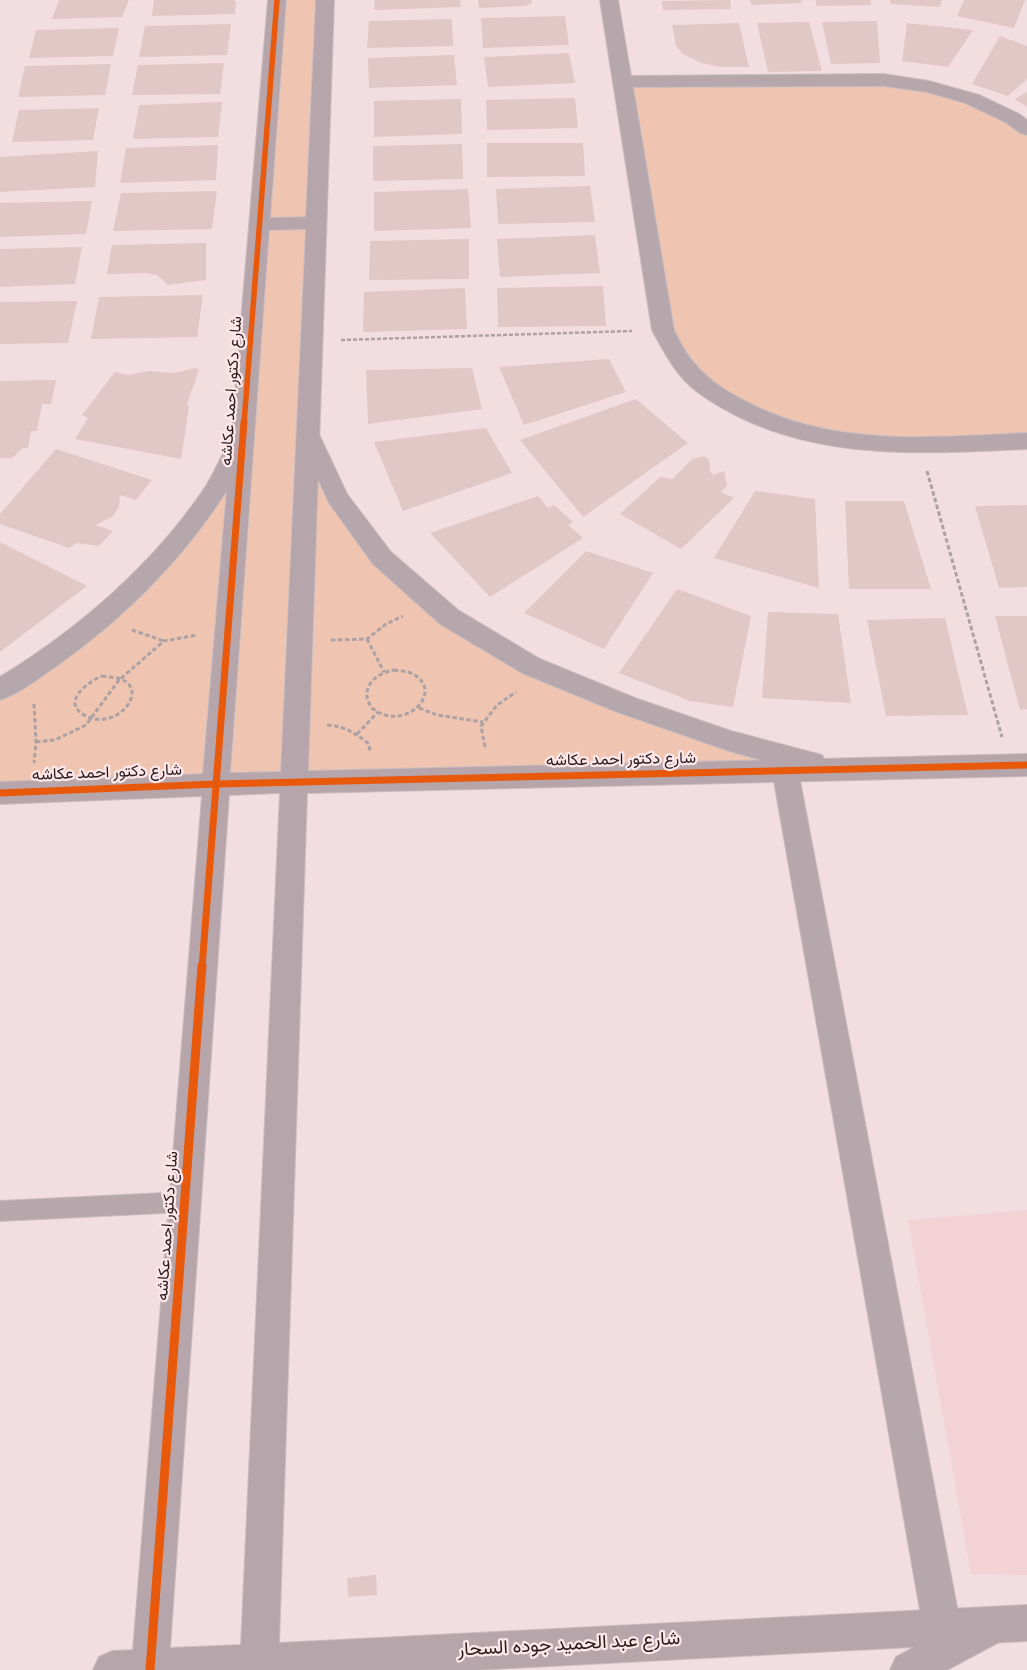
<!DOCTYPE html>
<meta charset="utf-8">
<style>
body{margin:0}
canvas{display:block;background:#f2dee0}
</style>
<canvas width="1027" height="1670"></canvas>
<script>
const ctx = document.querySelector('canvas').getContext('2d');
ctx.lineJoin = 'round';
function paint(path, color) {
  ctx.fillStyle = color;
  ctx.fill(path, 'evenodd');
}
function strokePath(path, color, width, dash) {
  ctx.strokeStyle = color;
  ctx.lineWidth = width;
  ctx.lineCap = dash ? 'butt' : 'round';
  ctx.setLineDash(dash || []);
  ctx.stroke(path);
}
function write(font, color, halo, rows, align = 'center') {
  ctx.font = font + ' Overpass,Vazirmatn,sans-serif';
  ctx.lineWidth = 4.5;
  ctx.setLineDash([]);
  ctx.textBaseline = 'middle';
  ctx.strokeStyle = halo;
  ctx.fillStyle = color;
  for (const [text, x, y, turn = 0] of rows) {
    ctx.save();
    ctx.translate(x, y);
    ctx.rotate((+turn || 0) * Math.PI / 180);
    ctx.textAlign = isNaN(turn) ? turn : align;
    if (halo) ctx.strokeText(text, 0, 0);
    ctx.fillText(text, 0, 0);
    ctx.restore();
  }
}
const built = new Path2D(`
 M1027,1210V1575L971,1574L908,1220Z`);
const green = new Path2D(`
 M277,0H325L309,435L382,558L531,666L839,769L0,793V690L165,557L243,437Z
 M883,80L929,87L1027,129V441L808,436L714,393L663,330L623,82Z`);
const building = new Path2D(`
 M59,0H129L122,17L52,19Z
 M154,0H234L236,3L235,14L152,16Z
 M375,0H460L461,7L374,10Z
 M478,0H532V3L525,6L479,8Z
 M730,0L731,9L663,10L662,1Z
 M750,0H801L802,3L752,5Z
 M815,0H870L872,5L817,6Z
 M890,0H942L940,7L891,4Z
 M964,0H1025L1014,28L957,16Z
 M565,16L569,45L483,48L481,18Z
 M452,19L453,46L367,48L369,21Z
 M877,21L880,63L831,64L822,22Z
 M809,22L822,71L768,72L757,23Z
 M739,23L749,67H721L701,63L683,54L676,46L672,25Z
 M907,23L973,30L948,67L902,61Z
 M231,24L227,55L139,57L145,26Z
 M119,28L113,56L29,58L36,30Z
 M1000,36L1027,46V79L1008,96L972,84Z
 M569,53L575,83L488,87L484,57Z
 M454,55L457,85L369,88L368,58Z
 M224,63L220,94L132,95L138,65Z
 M111,64L105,95L18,97L25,66Z
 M1027,92V107L1015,99Z
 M575,98L578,128L487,130L486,100Z
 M461,99L462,134L374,137V101Z
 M222,102L218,137L133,139L139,105Z
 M99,108L93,140L12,142L19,110Z
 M487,143H583L585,176L487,177Z
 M462,144L463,179L373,181V146Z
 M218,145L216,180L120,183L126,148Z
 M98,151L95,187L0,192V157Z
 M590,186L595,222L498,224L496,189Z
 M468,189L471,228L374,231V192Z
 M217,191L212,229L113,231L121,193Z
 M92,201L86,234L0,237V203Z
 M595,235L600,273L500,277L497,239Z
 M469,239V279L369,280L370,241Z
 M206,243V280L168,285L157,275L146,273L107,274L112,245Z
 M82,247L75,284L0,287V249Z
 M603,286L606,326L498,327L497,288Z
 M465,288L467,329L363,332L364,292Z
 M203,295L197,337L91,339L99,297Z
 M77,301L68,343L0,344V302Z
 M609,359L626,392L524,425L499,367Z
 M194,368L199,370L187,404L189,407L181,459L75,439L88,418L82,415L115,372L128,375L150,371L175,373Z
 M472,368L482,409L368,424L366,370Z
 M56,380L51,404H42L37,431H31L28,448H23L12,458H0V381Z
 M636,399L688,443L583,517L520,440Z
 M486,428L512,473L403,511L374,442Z
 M56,449L152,480L136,500L120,495L119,507L113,516L96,525L113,531L99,546L77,543L69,548L0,524V514Z
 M704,456L709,460L710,471L713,475L724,471L727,486L721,492L734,498L681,549L620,514L660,477L672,479L692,459Z
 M755,491L815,499L819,588L714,558Z
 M538,496L548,508L554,505L573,522L568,525L583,538L490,597L430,533Z
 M845,501H904L931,589H849Z
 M1027,505V587L999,588L975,506Z
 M0,542L87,586L0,652Z
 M586,551L653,573L604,649L524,613Z
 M677,589L751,616L733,707L690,701L619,673Z
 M768,612L838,614L851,703L762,698Z
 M995,616H1027V709L1020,710Z
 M945,618L968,715L886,716L867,620Z
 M376,1575L377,1595L348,1597L347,1578Z`);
const pathFar1 = new Path2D(`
 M341,340L632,331`);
const path = new Path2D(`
 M927,471L1002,737
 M132,630L164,641
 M367,639L384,672
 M331,640L367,639L386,624L403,616
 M394,670C400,671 408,671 413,674C446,692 404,734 372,708C358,689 375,673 394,670Z
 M102,676C107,677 113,677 118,678C152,688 117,732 86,716C60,703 86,683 102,676Z
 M34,704L36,742L34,763
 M419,708L437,715L483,722
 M327,725C345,726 355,733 369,744L370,752
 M357,734L378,712
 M36,742L55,740L86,725L119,680L164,641L197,635
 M485,747L481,726L497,705L516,692`);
const lane = new Path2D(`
 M184,1192L191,1195L194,1202L191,1209L184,1212L0,1221V1201Z`);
const street = new Path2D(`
 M600,0H618L631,76L883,74L929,81L979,95L1019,114L1027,120V135L1020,133L1005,122L965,103L927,92L883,86L633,87L674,330C680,342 686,355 696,365C712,384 733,395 755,406C840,447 935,437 1027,433V449C929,453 830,461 739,417C720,407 701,397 685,381C671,366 662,348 652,330Z
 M309,427L317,430L347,494L391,552L458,610L540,659L635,698L731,731L822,755L826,763L822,771L813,774L798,770L960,1623L990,1608L1003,1614L1009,1627L1003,1640L947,1670H890L896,1657L929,1639L923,1627L772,770L775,764L729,751L617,712L522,673L440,624L373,564L329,503L298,435L301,430Z
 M243,429L251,431L254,437C243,459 233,483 218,504C176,566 120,621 58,665C40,677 21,693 0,700V677C78,629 149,568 202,492C215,473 223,451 235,431Z`);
const secondary = new Path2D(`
 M268,0H286L270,218L306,217L316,0H334L308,771L1027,754V776L307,793L279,1643L1027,1605V1641L475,1670H93L99,1657L112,1651L133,1650L202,796L0,804V782L203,774ZM306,229L281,772L230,773L269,230ZM280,793L241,1645L170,1648L229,795Z`);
const cyclewayFar2 = new Path2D(`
 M244,423L277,0`);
const cyclewayFar1 = new Path2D(`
 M0,793L216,784L1027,765
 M202,968L244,422`);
const cycleway = new Path2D(`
 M150,1670L202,966`);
const streetNames = [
 ["شارع دكتور احمد عكاشه",233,391,-86],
 ["شارع دكتور احمد عكاشه",621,761,-1],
 ["شارع دكتور احمد عكاشه",107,774,-2],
 ["شارع دكتور احمد عكاشه",169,1226,-86]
];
const nearStreetnames = [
 ["شارع عبد الحميد جوده السحار",569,1646,-3]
];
paint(built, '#f3d2d5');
paint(green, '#efc5b1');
paint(building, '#e1c7c5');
strokePath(lane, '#ccbdbf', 2);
strokePath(street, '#ccbdbf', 2);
strokePath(secondary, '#ccbdbf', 2);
strokePath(pathFar1, '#ada1a4', 2.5, [4, 2]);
strokePath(path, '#ada1a4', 3, [4.5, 2.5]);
paint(lane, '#b5a7ac');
paint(street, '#b5a7ac');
paint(secondary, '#b6a6ab');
strokePath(cyclewayFar2, '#e8590c', 5.5);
strokePath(cyclewayFar1, '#e8590c', 7);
strokePath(cycleway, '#e8590c', 9);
write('16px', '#281b1d', '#fee7e9', streetNames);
write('19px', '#281b1d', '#fee7e9', nearStreetnames);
</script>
